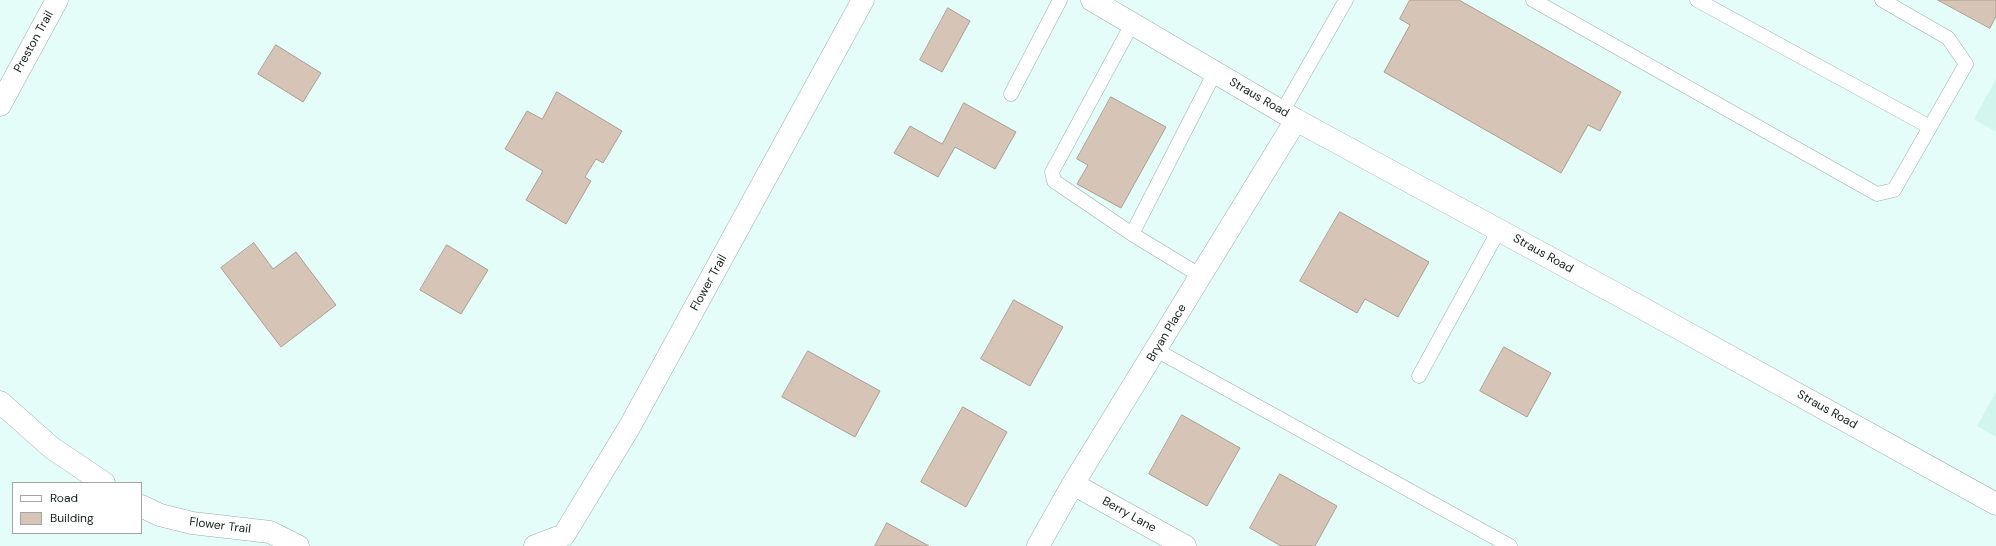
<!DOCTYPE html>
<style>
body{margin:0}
#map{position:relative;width:1996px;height:546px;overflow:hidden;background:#e5fdf9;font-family:"DM Sans",sans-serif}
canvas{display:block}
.legend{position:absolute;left:12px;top:482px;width:130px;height:52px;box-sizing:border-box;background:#fff;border:1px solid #a1a5a4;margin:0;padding:5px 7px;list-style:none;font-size:12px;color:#151e1c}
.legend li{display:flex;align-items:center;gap:8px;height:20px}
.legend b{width:20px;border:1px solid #a1a5a4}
</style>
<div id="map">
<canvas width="1996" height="546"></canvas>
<ul class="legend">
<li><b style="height:5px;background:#fff"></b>Road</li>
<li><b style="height:11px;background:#d6c4b7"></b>Building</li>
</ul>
</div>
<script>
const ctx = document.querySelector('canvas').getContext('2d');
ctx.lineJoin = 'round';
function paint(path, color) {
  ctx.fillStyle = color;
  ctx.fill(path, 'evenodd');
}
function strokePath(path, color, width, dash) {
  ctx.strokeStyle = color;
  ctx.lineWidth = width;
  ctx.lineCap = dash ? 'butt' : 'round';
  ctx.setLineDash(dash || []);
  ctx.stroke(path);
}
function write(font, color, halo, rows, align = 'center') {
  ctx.font = font + ' "DM Sans",sans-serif';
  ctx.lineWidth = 3;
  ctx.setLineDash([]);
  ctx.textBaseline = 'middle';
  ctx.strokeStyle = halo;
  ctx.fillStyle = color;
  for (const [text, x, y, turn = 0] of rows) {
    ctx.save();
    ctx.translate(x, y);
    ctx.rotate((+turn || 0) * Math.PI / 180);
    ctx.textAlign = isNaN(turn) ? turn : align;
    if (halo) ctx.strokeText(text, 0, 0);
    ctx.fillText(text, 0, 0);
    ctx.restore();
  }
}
const built = new Path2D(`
 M1996,79V132L1974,119Z
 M1996,392V437L1977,426Z`);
const building = new Path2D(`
 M1410,0H1459L1621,92L1600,131L1588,125L1561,173L1384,72L1410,25L1400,19Z
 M1938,0H1996V16L1990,28Z
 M948,8L970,21L942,72L920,60Z
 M276,45L321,73L303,102L258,74Z
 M557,92L622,131L603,163L596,159L585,177L591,181L566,224L526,200L543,171L505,149L527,111L542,119Z
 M1111,97L1166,127L1121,208L1077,184L1088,165L1077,159Z
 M964,103L1016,132L995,169L955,147L938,177L894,153L910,126L942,144Z
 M1340,212L1429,262L1398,317L1365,299L1357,313L1300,281Z
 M254,243L273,269L296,252L336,305L281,347L221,268Z
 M447,245L488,270L461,314L420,290Z
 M1014,300L1063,327L1030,386L981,359Z
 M1504,347L1551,373L1527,417L1480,391Z
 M808,351L880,391L855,437L782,397Z
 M963,407L1007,432L966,507L921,482Z
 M1182,415L1240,448L1207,506L1149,474Z
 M1280,474L1337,506L1315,546H1281L1250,528Z
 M887,523L929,546H875Z`);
const service = new Path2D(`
 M1533,0L1877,194L1894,190L1966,64L1948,38L1882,0
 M1697,0L1930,127
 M1132,24L1052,172L1054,181L1132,234L1215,72
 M1011,94L1060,0
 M1282,112L1346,0
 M1132,234L1201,276
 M1156,350L1510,546
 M1419,376L1499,230`);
const minor = new Path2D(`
 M0,105L57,0
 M0,402L52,448L104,483
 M1073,484L1185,546
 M141,506L160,515L192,523L270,532L298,546
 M535,546L564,535L630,426L863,0
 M1038,546L1073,484L1296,120`);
const tertiary = new Path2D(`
 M1092,0L1296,120L1633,303L1996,504`);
const streetNames = [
 ["Preston Trail",34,42,-61],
 ["Straus Road",1259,98,30],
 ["Straus Road",1543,254,29],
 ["Flower Trail",709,283,-61],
 ["Bryan Place",1167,333,-59],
 ["Straus Road",1827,410,29],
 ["Berry Lane",1129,515,29],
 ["Flower Trail",220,526,7]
];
paint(built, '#d2f5ee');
paint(building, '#d6c4b7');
strokePath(building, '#ad9c90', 1);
strokePath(service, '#97aeaa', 15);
strokePath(minor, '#97aeaa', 23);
strokePath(tertiary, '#97aeaa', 23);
strokePath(service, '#fff', 14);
strokePath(minor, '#fff', 22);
strokePath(tertiary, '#fff', 22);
write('12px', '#151e1c', '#fff', streetNames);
</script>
